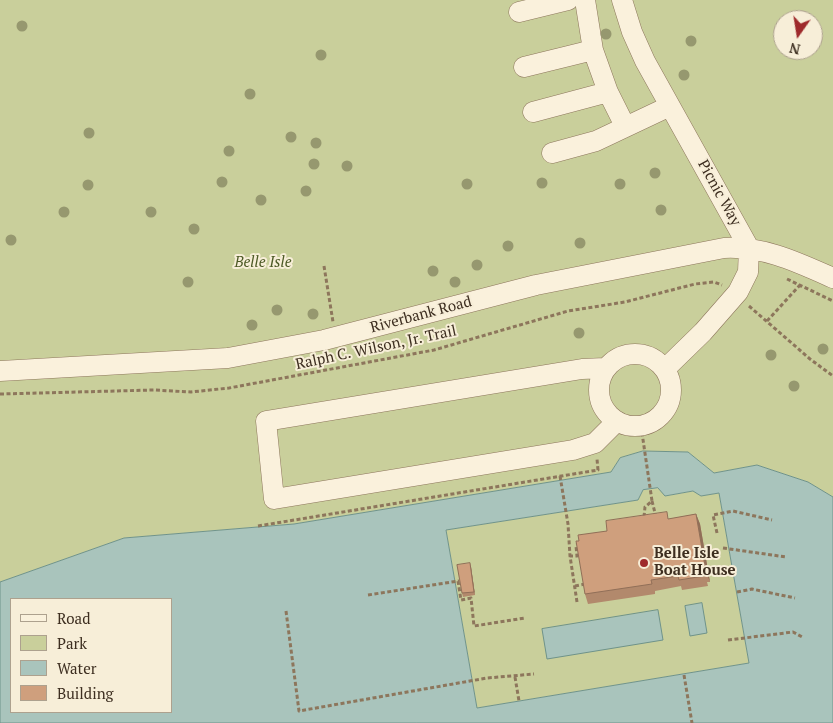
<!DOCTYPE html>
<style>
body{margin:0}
#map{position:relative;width:833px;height:723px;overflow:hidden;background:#f0e4c8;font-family:"PT Serif",serif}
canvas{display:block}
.legend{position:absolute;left:10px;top:598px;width:162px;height:115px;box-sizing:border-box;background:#f7eed8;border:1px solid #ada18e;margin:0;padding:6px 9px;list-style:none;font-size:15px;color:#3d2e20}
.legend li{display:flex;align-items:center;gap:10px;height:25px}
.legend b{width:25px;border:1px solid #ada18e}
.north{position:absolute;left:773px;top:10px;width:50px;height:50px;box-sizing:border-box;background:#f7eed8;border:1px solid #ada18e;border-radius:50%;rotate:193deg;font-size:14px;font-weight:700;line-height:20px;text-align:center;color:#3d2e20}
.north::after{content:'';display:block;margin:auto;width:18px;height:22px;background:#9e2a2b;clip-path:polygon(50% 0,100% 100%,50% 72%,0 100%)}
</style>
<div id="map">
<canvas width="833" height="723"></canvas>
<ul class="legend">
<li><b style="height:6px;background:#faf1dc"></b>Road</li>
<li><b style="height:14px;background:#c9cf9b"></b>Park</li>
<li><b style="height:14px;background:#a9c4bc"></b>Water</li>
<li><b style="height:14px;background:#cf9f7d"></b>Building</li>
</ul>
<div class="north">N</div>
</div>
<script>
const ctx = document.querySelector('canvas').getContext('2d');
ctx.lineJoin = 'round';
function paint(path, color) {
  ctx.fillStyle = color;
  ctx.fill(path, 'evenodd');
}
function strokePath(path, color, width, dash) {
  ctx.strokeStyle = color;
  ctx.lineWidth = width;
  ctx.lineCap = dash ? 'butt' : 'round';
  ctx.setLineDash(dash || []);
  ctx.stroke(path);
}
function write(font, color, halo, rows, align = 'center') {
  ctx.font = font + ' "PT Serif",serif';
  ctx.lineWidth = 4;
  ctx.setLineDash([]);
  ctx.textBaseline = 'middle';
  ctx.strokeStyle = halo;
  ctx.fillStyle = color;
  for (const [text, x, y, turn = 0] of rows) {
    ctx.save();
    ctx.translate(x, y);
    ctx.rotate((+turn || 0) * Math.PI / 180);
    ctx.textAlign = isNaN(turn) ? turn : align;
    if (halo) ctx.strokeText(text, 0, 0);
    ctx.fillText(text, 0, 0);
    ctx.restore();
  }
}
const green = new Path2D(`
 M0,0H833V497L808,482L757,465L714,473L688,452L643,451L620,458L611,472L294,524L124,538L0,582ZM783,20H813V50H783Z
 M659,488L666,496L694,491L701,496L719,493L749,663L477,708L446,530L638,500L643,490Z`);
const water = new Path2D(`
 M643,451L688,452L714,473L757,465L808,482L833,497V723H0V582L124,538L294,524L611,472L620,458ZM658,488L665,496L693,491L701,496L719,493L749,663L477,708L446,530L638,500L643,490ZM11,599H171V712H11Z
 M702,603L707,633L690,636L685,606Z
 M658,610L663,640L547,659L542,629Z`);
const path = new Path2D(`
 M324,266L333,322
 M787,279L833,301
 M749,306L810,359L833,376
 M767,321L800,285
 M0,394L154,390L191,392L229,388L434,350L568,311L625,302L695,284L714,282L722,285
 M641,426L652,501L645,507L644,517
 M560,476L568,524L570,556
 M652,501L656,517
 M258,526L598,470L597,459
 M717,533L713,515L733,511L772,520
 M723,548L786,557
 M575,586L585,584
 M737,592L752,589L795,598
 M368,595L458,581L461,600L471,598L474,626L525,618
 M577,602L570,556H577L576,546L579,542
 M286,611L299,711L487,678L534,674
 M728,640L793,632L804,638
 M684,675L692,723
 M515,677L519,701`);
const minor = new Path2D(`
 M585,0L593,50L608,92L625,126
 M622,0L632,32L645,61L749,248L748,272L738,292L703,332L665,369
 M519,12L568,0
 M524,67L593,50
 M533,112L608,92
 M552,153L596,141L670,106
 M599 390a36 36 0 1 1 72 0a36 36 0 1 1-72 0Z
 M605,368L582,369L266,421L274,499L573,450L595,443L617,421
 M0,371L228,358L324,340L536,285L724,248C764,246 797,262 833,278`);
const trees = [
 [22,26],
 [606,34],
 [691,41],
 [321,55],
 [684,75],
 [250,94],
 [89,133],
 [291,137],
 [316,143],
 [229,151],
 [314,164],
 [347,166],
 [655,173],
 [222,182],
 [542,183],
 [467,184],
 [620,184],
 [88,185],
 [306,191],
 [261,200],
 [661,210],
 [64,212],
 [151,212],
 [194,229],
 [11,240],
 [580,243],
 [508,246],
 [477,265],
 [433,271],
 [188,282],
 [455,282],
 [277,310],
 [313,314],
 [252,325],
 [579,333],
 [823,349],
 [771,355],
 [794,386]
];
const wall = new Path2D(`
 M696,514L700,524L710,582H707L708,586L682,590L681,586L655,591V594L588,604L585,594L579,541L607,531L669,519Z
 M471,567L475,595L463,597L462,593Z`);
const shadedWall = new Path2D(`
 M696,514L700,524L710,582L706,572Z
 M470,563L471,567L475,595L474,592Z`);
const building = new Path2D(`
 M667,512L668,519L696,514L706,572H704V576L679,580L678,576L651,580L652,584L585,594L576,541H579L578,535L607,531L606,521Z
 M470,563L474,592L462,593L457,565Z`);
const markers = [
 [644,563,5,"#9e2a2b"]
];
const streetNames = [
 ["Picnic Way",719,193,61],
 ["Riverbank Road",421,315,-15],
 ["Ralph C. Wilson, Jr. Trail",376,348,-12]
];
const parkNames = [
 ["Belle Isle",263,263]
];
const poiNames = [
 ["Belle Isle",654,554],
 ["Boat House",654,571]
];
paint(green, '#c9cf9b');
paint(water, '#a9c4bc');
strokePath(water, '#6f938a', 1);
strokePath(minor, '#8d765c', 21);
strokePath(path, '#8d765c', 3, [4, 2.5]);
strokePath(minor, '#faf1dc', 20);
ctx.fillStyle = '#96986f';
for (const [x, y] of trees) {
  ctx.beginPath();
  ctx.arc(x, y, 5.5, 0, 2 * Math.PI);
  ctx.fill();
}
paint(wall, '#b2896c');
paint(shadedWall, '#916f58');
paint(building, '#cf9f7d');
strokePath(building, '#916f58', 1);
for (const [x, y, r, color] of markers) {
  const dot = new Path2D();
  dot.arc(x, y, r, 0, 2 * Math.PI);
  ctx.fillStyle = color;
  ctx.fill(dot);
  strokePath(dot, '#f7eed8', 2);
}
write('15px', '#3d2e20', '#f7eed8', streetNames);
write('italic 15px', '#4d5a26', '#f7eed8', parkNames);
write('bold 15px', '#3d2e20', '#f7eed8', poiNames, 'left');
</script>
